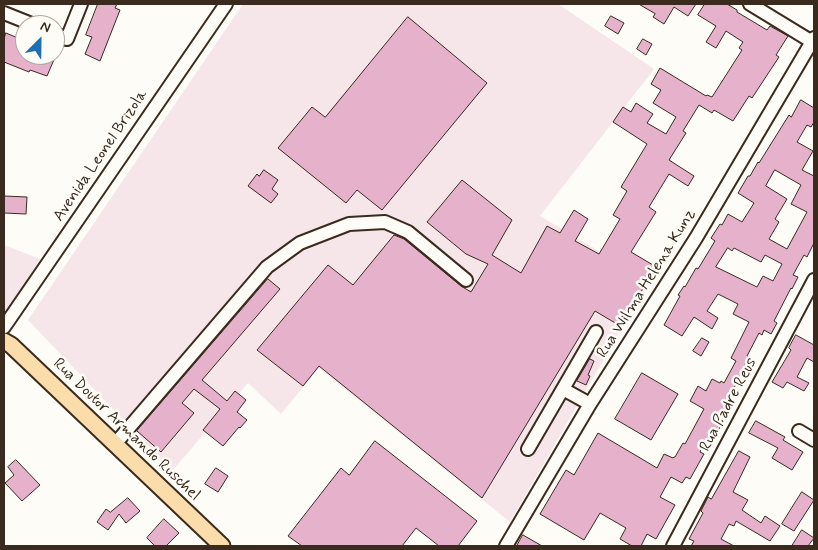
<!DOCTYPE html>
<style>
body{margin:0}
#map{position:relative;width:818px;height:550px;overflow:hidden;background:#fdfcf7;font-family:Mynerve,sans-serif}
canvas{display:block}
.frame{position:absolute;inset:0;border:5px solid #3b2a1e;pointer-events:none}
.north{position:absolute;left:15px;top:15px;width:50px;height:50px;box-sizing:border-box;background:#fdfcf7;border:1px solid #afa8a0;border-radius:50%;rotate:23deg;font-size:14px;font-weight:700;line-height:20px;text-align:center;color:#3b2a1e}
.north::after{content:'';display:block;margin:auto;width:18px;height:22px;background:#1f6fb2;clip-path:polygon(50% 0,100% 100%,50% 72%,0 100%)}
</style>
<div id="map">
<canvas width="818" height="550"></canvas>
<div class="frame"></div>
<div class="north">N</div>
</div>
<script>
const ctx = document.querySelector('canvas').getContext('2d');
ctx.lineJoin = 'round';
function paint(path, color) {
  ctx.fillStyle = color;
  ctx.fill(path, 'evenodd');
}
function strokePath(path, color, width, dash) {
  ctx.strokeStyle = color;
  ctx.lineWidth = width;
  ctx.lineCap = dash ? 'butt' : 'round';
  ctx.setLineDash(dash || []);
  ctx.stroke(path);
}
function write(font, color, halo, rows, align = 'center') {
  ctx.font = font + ' Mynerve,sans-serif';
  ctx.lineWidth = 5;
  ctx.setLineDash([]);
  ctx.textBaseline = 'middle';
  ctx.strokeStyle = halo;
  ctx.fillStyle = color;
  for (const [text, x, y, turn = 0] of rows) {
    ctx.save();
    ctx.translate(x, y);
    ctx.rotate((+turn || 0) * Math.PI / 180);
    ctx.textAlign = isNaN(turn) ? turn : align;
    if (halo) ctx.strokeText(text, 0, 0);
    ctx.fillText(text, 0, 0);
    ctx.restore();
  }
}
const built = new Path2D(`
 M243,4H558L654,69L540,216L649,281L510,522L319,368L281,414L248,383L172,471L28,320Z
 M4,245L40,259L4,315Z`);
const building = new Path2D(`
 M98,4H117L115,8L120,10L100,61L85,54L92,37L86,35Z
 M639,4H696L688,16L674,7L664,24L653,17L655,14Z
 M705,4H727L737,10V12L767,30L770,26L788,36L776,55L779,57L752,98L749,96L733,121L714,110L712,113L699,105L683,131L686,133L669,160L694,176L688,186L669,174L649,207L656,212L631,252L653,265L644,279L647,281L622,327L595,311L482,498L319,366L303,386L257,350L328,265L353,285L394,235L404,239L461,286L471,292L488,264L466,254L427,222L462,180L512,220L492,255L521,273L547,226L560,233L574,210L588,219L575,241L599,254L620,219L613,215L627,191L621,187L647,144L613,122L623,107L631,112L636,103L653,114L647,123L666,134L676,117L653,103L661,90L651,84L660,68L706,96L707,95L712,97L742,50L739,48L743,42L726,31L716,48L706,42L716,26L698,15Z
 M611,16L624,23L618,34L605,26Z
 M408,17L487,83L382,210L357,190L346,203L278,148L312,107L325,117Z
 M6,33L25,41V55H56L47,76L30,70L29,72L4,62V40Z
 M643,39L652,44L646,55L637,49Z
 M801,100L814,108V122L811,127L807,125L797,142L813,151L802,170L814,176V243L807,257L804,255L793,275L798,277L792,289L791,288L774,321L777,323L771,334L764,330L762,335L759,333L747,356L749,357L719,419L723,421L715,437L709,434L700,452L704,454L690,479L686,477L682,483L671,477L660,497L675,505L656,539L647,534L641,546H632L620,539L626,528L600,513L584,540L540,514L566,470L574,475L598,433L657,468L664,454L673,458L674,457H675L683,443L685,444L704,409L690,401L698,386L706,391L712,379L720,383L721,381L724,383L736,361L731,358L749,322L733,314L738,304L718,294L707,311L718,318L712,329L694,317L682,336L664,325L680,296L678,295L684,286L685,287L696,268L698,269L715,241L711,238L720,224L722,225L728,214L742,222L754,203L738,193L748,176H750L758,162L759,163L789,115L791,117ZM775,170L801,185L791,204L807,212L787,249L769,239L779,222L775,219L787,199L766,186ZM728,248L732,251L734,248L761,262L765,255L782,264L773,281L763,276L757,287L716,267Z
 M264,170L278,180L272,189L278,194L271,203L248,186L257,174L259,176Z
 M4,196L27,197L26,214L4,213Z
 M268,279L280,289L202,380L227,401L235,391L246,400L237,412L247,420L240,428L239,427L223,446L203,430L220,409L194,389L182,403L194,413L161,452L137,431Z
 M796,335L814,345V362L807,358L797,377L809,383L804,391L787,382L783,388L772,382L791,350L789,348Z
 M702,338L709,342L701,356L693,351Z
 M590,359L594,361L588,375L590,376L586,385L577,381Z
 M642,373L678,394L651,440L615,419Z
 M756,421L785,437L783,440L803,452L792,470L772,458L778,448L749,433Z
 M375,441L477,521L458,546H439L416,528L402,546H302L288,536L341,468L349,475Z
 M739,451L750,457L733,492L748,500L742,510L761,523L765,516L780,526L770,541L736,521L734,526L729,524L721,539L734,546H691L694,541L689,539L703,513L701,511L708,497L711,499Z
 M16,460L40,485L22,501L5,483L14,475L8,467Z
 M216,468L228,476L218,492L205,484Z
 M802,492L814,500L794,531L782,524Z
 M128,498L140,511L126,523L119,514L108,530L97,522L106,509L110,512Z
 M164,519L179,533L166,546H155L147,538Z
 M802,530L814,538L808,546H792Z
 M523,535L542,546H517Z`);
const minor = new Path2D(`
 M750,4L814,43
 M4,13L34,25
 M55,34L67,39L81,4
 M4,327L226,4
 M563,389L590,404
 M799,431L814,440
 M115,444L267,267L300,243L349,224L385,222L408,232L466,280
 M528,449L596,332
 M506,546L590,404L696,238L814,38
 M673,546L814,280`);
const major = new Path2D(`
 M4,341L11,345L222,546`);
const streetNames = [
 ["Avenida Leonel Brizola",101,156,-56],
 ["Rua Wilma Helena Kunz",647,284,-58],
 ["Rua Padre Reus",729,405,-62],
 ["Rua Doutor Armando Ruschel",126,430,44]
];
paint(built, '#f6e6ea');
paint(building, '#e6b1cb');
strokePath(building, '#3b2a1e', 1);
strokePath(minor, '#3b2a1e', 16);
strokePath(major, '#3b2a1e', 19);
strokePath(minor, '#fdfcf7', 12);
strokePath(major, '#faddab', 15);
write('16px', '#3b2a1e', '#fdfcf7', streetNames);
</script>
